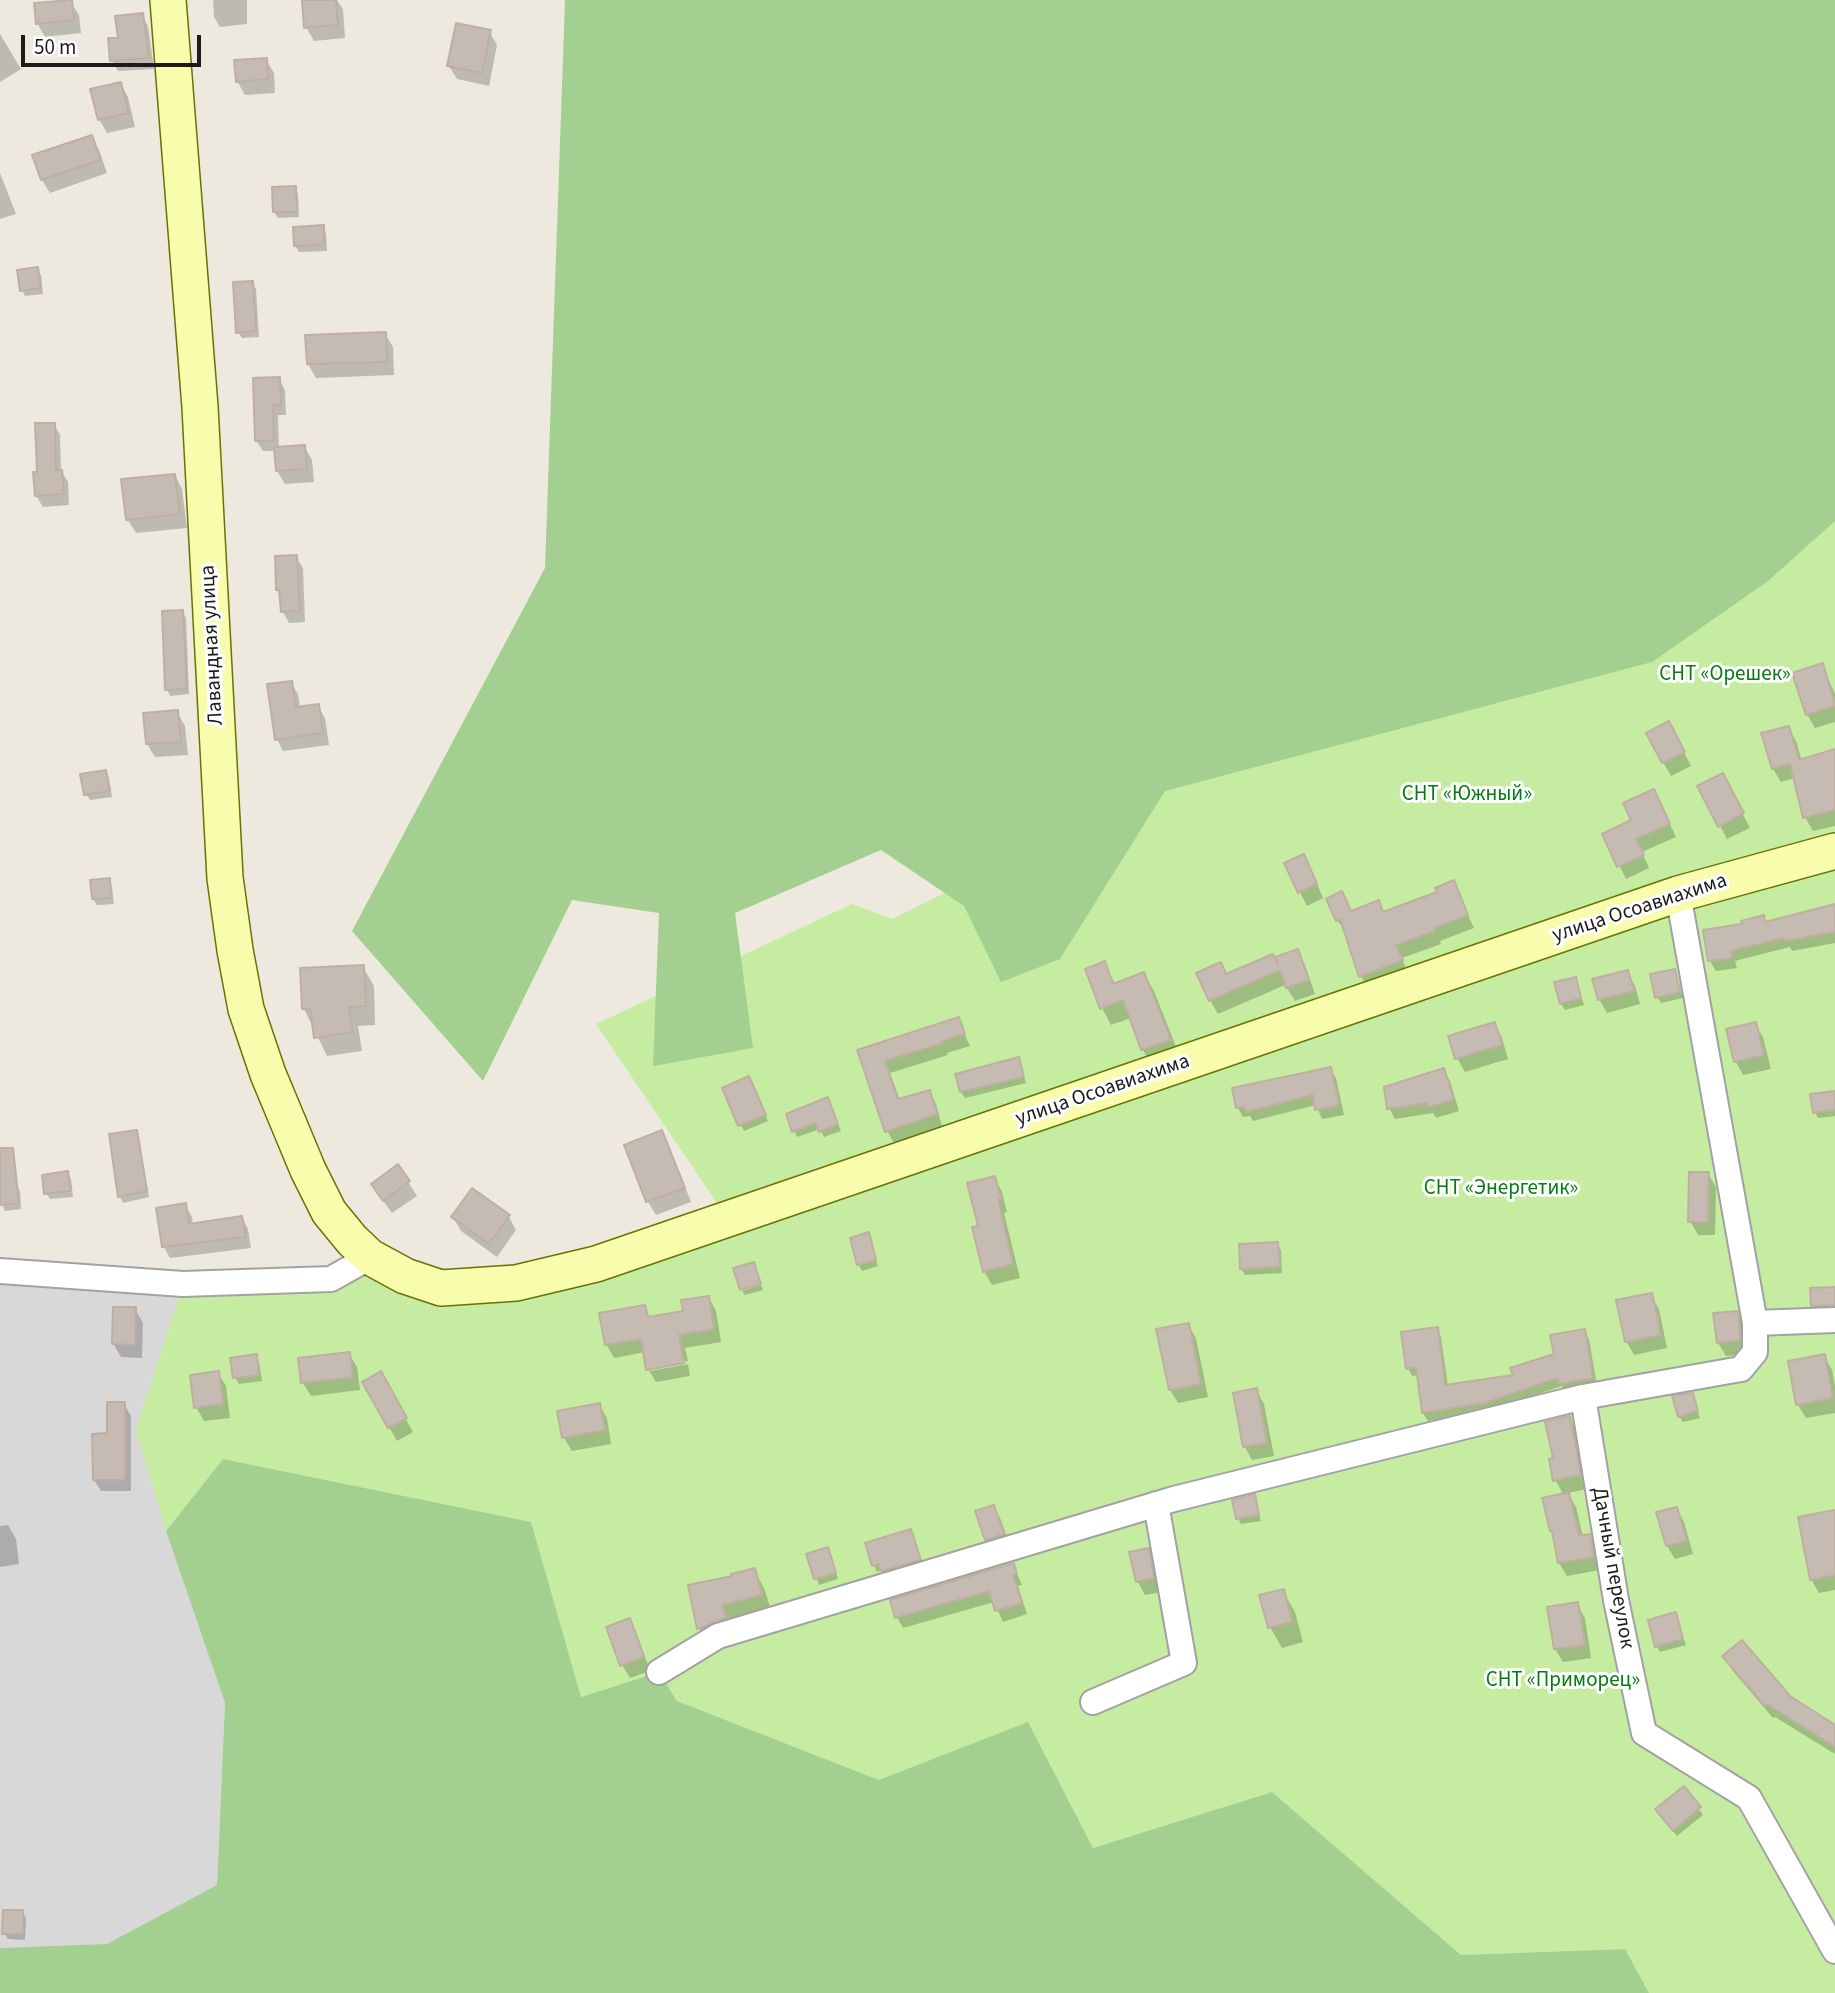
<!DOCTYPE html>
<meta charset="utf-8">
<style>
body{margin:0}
#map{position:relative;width:1835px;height:1993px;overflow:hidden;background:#ede9df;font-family:"Source Sans 3",sans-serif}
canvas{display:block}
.scale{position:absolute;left:21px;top:35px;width:180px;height:32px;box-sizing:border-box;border:4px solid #1b1b1b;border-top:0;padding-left:9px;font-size:21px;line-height:24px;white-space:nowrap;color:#1b1b1b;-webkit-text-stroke:5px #fff;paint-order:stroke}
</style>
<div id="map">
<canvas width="1835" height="1993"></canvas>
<div class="scale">50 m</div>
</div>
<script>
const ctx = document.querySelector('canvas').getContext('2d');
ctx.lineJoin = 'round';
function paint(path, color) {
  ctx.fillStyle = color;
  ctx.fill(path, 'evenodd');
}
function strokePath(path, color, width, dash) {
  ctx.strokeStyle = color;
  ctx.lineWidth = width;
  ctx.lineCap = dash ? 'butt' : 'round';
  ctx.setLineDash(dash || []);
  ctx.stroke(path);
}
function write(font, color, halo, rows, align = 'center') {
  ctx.font = font + ' "Source Sans 3",sans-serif';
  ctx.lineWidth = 6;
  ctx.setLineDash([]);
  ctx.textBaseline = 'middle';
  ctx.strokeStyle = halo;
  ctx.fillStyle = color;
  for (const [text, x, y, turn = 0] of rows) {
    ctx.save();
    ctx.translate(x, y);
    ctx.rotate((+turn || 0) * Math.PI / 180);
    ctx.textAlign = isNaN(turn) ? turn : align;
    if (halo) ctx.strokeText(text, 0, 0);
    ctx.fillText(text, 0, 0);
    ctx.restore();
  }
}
const residential = new Path2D(`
 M0,1271L183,1284L136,1430L166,1531L225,1703L217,1885L107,1945L0,1948Z`);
const grass = new Path2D(`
 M1835,483V1993H1649L1624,1949L1461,1955L1272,1792L1093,1848L1028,1723L879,1780L677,1701L659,1672L581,1697L530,1522L223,1459L166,1531L136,1430L183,1284L331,1279L370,1257L441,1288L727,1218L596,1024L852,904L892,919L1265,735Z`);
const forest = new Path2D(`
 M565,0H1835V521L1768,581L1652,662L1165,791L1060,959L1001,982L964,906L881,850L735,913L753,1048L653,1066L659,913L572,900L483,1081L352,931L545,568Z
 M223,1459L531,1522L581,1697L659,1672L677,1701L879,1780L1028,1722L1093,1848L1272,1792L1461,1955L1625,1949L1649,1993H0V1948L107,1944L217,1885L225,1703L166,1531Z`);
const shadow = new Path2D(`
 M213,0H247V24L220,27L214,17Z
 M304,0H337L343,9L345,38L314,41L306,27Z
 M71,2L79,15L81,33L45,37L37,23Z
 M142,15L148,26L154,69L118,71L112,60L120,39Z
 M489,31L497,45L489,86L457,79L449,66Z
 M0,34L21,69L0,82Z
 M266,60L274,73L275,93L245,95L237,81Z
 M121,84L128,97L135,127L107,133L99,119Z
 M91,137L99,150L107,173L50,193L42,180L34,157Z
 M0,173L16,214L0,219Z
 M295,188L298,194L299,217L278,218L274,212Z
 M323,227L326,233L327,251L299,252L295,246Z
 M37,269L41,275L43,294L25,296L22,290Z
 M252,283L256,289L259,337L242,338L238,332Z
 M385,334L393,347L394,375L316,378L308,364Z
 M279,379L285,390L286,415H278L279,448L304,446L312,460L314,482L285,484L277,471L276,451H263L256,440Z
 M54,424L60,435L61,471L68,482L69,505L43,507L36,496L39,473Z
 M175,475L182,489L187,528L136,533L128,520Z
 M296,557L303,568L305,622L289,623L283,612L281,595L278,589Z
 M182,611L186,618L189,694L170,696L167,689Z
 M1823,666L1835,694V722L1815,728L1807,714Z
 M291,683L298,694L300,708L318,706L325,718L329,745L283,751L277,739Z
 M177,712L185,726L188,755L155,757L147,744Z
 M1788,728L1796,741L1802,761L1835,751V826L1813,831L1805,817L1795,778L1781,782L1773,769L1763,735Z
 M1676,737L1691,766L1671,776L1663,762Z
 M106,771L109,778L112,797L90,800L86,794Z
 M1730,789L1750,828L1727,839L1720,826Z
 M1654,791L1676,837L1642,852L1649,868L1626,879L1604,835L1633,821Z
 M1311,870L1323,898L1307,906L1300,892Z
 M109,880L112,886L114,904L97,905L93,899Z
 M1453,883L1474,928L1440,941L1441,944L1402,958L1408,974L1368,989L1361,976L1346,932L1337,920L1378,902L1385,913L1439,893Z
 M1835,906V943L1792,951L1790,947L1735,961L1737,968L1716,971L1710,961L1705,932L1744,925L1763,917L1767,924Z
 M1297,952L1305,965L1315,994L1295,1001L1285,985L1218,1014L1210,1000L1227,975Z
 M1104,964L1116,985L1144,974L1154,991L1180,1057L1153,1067L1143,1050L1131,1018L1111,1025L1102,1008Z
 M363,967L374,986L375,1025L358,1026L362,1051L327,1056L304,1009Z
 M1674,970L1683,998L1661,1003L1657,997Z
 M1627,972L1635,986L1640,1004L1607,1013L1599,999Z
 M1575,979L1584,1005L1565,1010L1561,1003Z
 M958,1020L970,1046L947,1053L948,1055L890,1073L900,1100L930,1092L936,1104L942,1126L894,1143L887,1131L859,1052Z
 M1495,1024L1502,1038L1508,1059L1465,1072L1457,1058Z
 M1755,1024L1763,1037L1771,1069L1743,1075L1736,1062L1728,1031Z
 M1018,1059L1026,1083L965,1098L961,1092Z
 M1330,1068L1336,1078L1344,1115L1322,1119L1316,1105L1253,1121L1250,1116L1243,1117L1238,1108Z
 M1444,1070L1450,1081L1459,1111L1436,1118L1433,1113L1395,1119L1389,1108Z
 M752,1085L768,1121L744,1131L724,1089Z
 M1835,1093V1116L1818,1118L1815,1112Z
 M831,1106L841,1131L824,1137L820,1129L797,1137L794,1131Z
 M136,1132L139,1138L149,1197L123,1203L120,1197Z
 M661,1132L669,1146L691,1202L656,1215L648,1202L626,1146Z
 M398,1166L417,1196L392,1213L381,1198Z
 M67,1173L71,1179L73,1197L50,1199L46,1193Z
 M1708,1174L1716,1187L1715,1235H1698L1690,1221Z
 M995,1178L1002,1192L1007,1212L1004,1213L1020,1278L992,1285L984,1271L980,1227Z
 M16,1184L20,1191L21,1209L5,1211L2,1204L0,1186Z
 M185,1205L192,1217L193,1226L242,1218L248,1229L251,1248L170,1258L164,1247Z
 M453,1217H509L516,1230L497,1257L461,1231Z
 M868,1234L878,1266L862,1271L859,1265Z
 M1277,1244L1281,1250L1282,1273L1245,1275L1241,1269Z
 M761,1285L763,1290L745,1295L742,1291Z
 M1651,1295L1659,1309L1667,1348L1634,1355L1626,1341Z
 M1831,1295V1311L1816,1312L1813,1306Z
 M709,1298L716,1311L721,1342L685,1348L688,1361L650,1367V1371L688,1364L690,1376L656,1382L648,1369L645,1352L614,1358L606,1344L644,1307L650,1318L685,1312Z
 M135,1309L143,1323L142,1358L121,1357L113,1343Z
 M1737,1312L1745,1326L1747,1354L1726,1356L1718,1343Z
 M1188,1325L1196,1338L1208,1397L1178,1403L1170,1390L1158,1330Z
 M1437,1329L1441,1337L1448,1386L1515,1377L1556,1355L1584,1331L1589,1339L1597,1386L1565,1392L1562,1386L1490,1410L1428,1421L1423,1413L1419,1375L1412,1376L1408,1368Z
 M349,1354L357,1367L360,1390L311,1396L303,1383Z
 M256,1356L259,1362L262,1381L239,1384L235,1378L232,1359Z
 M1824,1356L1832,1370L1835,1386V1413L1806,1418L1798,1405L1790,1363Z
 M218,1373L226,1386L230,1418L204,1421L196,1407Z
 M380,1373L413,1432L397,1441L364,1382Z
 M1256,1390L1264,1404L1274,1456L1252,1460L1245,1447Z
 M1692,1395L1700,1418L1683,1422L1679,1416Z
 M124,1404L131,1416V1491H101L94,1480L108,1435Z
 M599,1405L607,1418L611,1444L572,1451L564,1438Z
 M1570,1418L1577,1431L1587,1489L1568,1493L1576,1507L1583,1537L1589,1536L1597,1549L1600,1570L1567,1576L1559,1563L1555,1536L1551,1530L1564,1495L1555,1480V1459Z
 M1254,1496L1261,1521L1241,1524L1238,1518Z
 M994,1507L1001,1520L1011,1548L994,1553L986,1540L977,1512Z
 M1676,1509L1684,1522L1693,1554L1675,1559L1667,1546L1659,1513Z
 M1835,1517V1590L1819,1593L1811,1579Z
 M8,1525L16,1539L19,1564L0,1567V1526Z
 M911,1531L923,1566L886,1577L882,1570L877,1572L874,1565Z
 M1148,1550L1156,1563L1161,1592L1145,1595L1138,1582L1131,1554Z
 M808,1555H831L838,1579L819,1585Z
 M1013,1565L1022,1585L1018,1586L1027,1614L1003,1622L994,1602L903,1628L897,1617L892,1601Z
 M754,1570L764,1588L772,1613L709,1646L699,1628L734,1577Z
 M1283,1591L1295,1612L1303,1642L1282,1648L1270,1627Z
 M1577,1604L1585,1618L1591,1658L1563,1662L1555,1649L1549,1608Z
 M1675,1614L1686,1645L1660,1652L1657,1646Z
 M629,1620L637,1634L650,1671L630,1678L622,1665Z
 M1725,1657L1835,1727V1754L1775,1717L1773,1718L1732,1670Z
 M1683,1788L1703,1815L1677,1836L1661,1816Z
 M22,1912L26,1918L25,1940L8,1939L4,1933Z`);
const building = new Path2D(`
 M72,0L74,20L36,24L34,3Z
 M302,0H336L338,25L304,28Z
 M143,13L149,58L110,61L108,38H118L115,16Z
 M456,23L491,30L482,73L447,66Z
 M267,58L268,79L236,82L234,60Z
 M121,82L129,113L98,120L90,89Z
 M92,135L101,160L41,180L32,155Z
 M296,186L297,212H273L272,187Z
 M324,225V245L294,246L293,227Z
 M38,267L41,288L20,291L17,270Z
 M253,281L256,331L236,333L233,282Z
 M386,332L387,362L307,364L305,335Z
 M280,377L281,405H273L274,441H255L253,378Z
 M35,423H55L56,470H62L64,494L35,496L33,472H37Z
 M305,445L307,469L276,471L274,447Z
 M175,474L180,514L126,520L121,479Z
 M297,555L300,611L281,612L279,590H276L275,556Z
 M183,610L187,689L165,690L162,611Z
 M1823,663L1835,706L1806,715L1792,673Z
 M292,681L296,707L319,704L323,733L275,740L267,684Z
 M178,710L181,742L146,744L143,713Z
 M1669,721L1685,752L1662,763L1646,733Z
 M1789,726L1799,760L1835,749V810L1803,818L1790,764L1772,769L1761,733Z
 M106,770L110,791L84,795L80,774Z
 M1723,773L1744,813L1718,827L1697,786Z
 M1654,789L1670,824L1636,839L1644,855L1617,867L1602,834L1631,820L1623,803Z
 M1304,854L1317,884L1298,893L1284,863Z
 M110,878L111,898L92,899L90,880Z
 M1454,880L1468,915L1434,928L1435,931L1396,945L1403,960L1359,977L1340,919L1336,921L1326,899L1342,891L1351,911L1379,900L1383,912L1437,892L1435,888Z
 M1835,904V932L1785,941L1784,938L1731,951L1732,958L1708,961L1703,930L1742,924L1741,921L1764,915L1765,922Z
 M1298,949L1309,980L1286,988L1280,970L1209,1001L1196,973L1221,962L1226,974L1273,954L1278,965L1275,957Z
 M1105,961L1113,984L1144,972L1171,1040L1141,1050L1123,1000L1100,1009L1085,969Z
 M364,965L366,1006L349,1007L353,1032L314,1038L310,1009H302L300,968Z
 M1675,969L1680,992L1655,998L1650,974Z
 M1628,970L1634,991L1598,1000L1592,979Z
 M1576,977L1581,998L1560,1004L1554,982Z
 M959,1017L965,1034L942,1041L943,1043L885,1061L898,1099L930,1090L937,1114L885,1132L857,1050Z
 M1495,1022L1502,1045L1455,1059L1448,1036Z
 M1756,1022L1764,1055L1734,1062L1726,1029Z
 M1019,1057L1024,1077L960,1092L955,1074Z
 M1331,1067L1339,1105L1315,1110L1313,1095L1246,1112L1245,1107L1236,1108L1232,1088Z
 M1444,1068L1454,1100L1428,1107L1427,1103L1387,1109L1384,1087Z
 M749,1076L766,1115L738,1126L722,1088Z
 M1835,1091V1110L1813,1113L1810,1094Z
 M828,1097L838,1124L819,1132L815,1123L792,1132L786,1114Z
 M137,1130L147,1191L118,1197L109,1134Z
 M662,1130L685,1188L646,1202L624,1145Z
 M0,1148H13L19,1203L0,1205Z
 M398,1164L410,1181L383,1201L371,1184Z
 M68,1171L71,1191L44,1194L42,1175Z
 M1689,1172H1709L1708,1222H1688Z
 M995,1176L1001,1199H998L1013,1264L983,1272L972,1227L978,1226L967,1183Z
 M472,1188L510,1215L489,1244L451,1217Z
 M186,1203L189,1224L242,1216L246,1237L162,1247L156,1208Z
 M869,1232L876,1260L857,1265L850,1238Z
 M1278,1242L1280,1267L1240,1269L1239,1244Z
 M754,1262L761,1284L740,1290L733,1268Z
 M1835,1287V1305L1811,1306L1810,1288Z
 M1652,1293L1661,1335L1625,1342L1616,1300Z
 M709,1296L714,1329L679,1335L684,1363L646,1370L641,1339L605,1345L599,1313L645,1305L648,1317L683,1311L681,1300Z
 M113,1307H136L135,1345L112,1344Z
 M1738,1311L1740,1340L1717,1343L1713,1313Z
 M1189,1323L1201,1384L1169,1390L1156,1329Z
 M1438,1327L1445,1385L1513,1375L1510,1368L1554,1354L1550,1335L1585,1329L1593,1378L1559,1384L1558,1378L1485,1403L1422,1413L1416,1367L1406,1369L1401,1332Z
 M350,1352L353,1377L301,1383L298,1358Z
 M257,1354L259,1375L233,1378L230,1358Z
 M1825,1354L1833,1398L1796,1405L1788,1361Z
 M219,1371L223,1404L194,1408L190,1375Z
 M381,1371L407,1418L388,1428L362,1382Z
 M1257,1388L1267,1443L1243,1447L1233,1393Z
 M1693,1393L1698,1411L1678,1417L1672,1396Z
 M107,1402H125V1480H93L92,1434L107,1433Z
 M600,1403L605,1430L562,1438L557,1411Z
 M1570,1416L1581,1475L1553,1481L1549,1459L1553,1458L1545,1422Z
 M1569,1492L1579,1536L1590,1534L1594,1557L1558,1563L1552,1531H1550L1542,1498Z
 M1255,1494L1259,1515L1236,1519L1232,1500Z
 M994,1505L1004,1534L985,1540L975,1511Z
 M1677,1507L1687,1541L1666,1546L1656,1512Z
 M1835,1510V1575L1810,1580L1798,1517Z
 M911,1529L921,1560L881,1571L879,1564L872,1566L865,1543Z
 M828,1547L836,1573L814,1579L806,1554Z
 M1149,1548L1154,1578L1136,1582L1129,1552Z
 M1014,1563L1017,1574L1013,1575L1022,1603L995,1611L989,1591L895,1618L890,1600Z
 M755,1568L762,1595L723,1605L726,1618L697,1629L688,1585L732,1576L731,1574Z
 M1284,1589L1292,1622L1268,1628L1259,1595Z
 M1578,1602L1585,1645L1554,1649L1547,1607Z
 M1676,1612L1683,1639L1655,1647L1648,1620Z
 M630,1618L644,1657L620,1666L606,1627Z
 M1742,1640L1790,1696L1835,1725V1747L1767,1704L1765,1706L1722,1656Z
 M1684,1786L1701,1807L1673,1831L1655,1809Z
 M3,1910H23V1934H2Z`);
const street = new Path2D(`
 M0,1271L183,1284L331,1279L370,1257
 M1755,1323L1835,1320
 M1583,1397L1616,1600L1644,1733L1749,1798L1835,1951
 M659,1672L718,1636L1174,1499L1583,1397L1741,1369L1755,1352V1323L1678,894
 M1093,1702L1184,1663L1156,1504`);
const secondary = new Path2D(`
 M168,0L200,407L225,878L235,950L246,1009L268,1074L308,1170L329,1212L352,1240L370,1257L405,1276L441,1288L516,1283L596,1264L1678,894L1835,851`);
const streetNames = [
 ["Лавандная улица",213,645,-93],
 ["улица Осоавиахима",1640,909,-18],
 ["улица Осоавиахима",1103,1091,-19],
 ["Дачный переулок",1612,1568,80]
];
const parkNames = [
 ["СНТ «Орешек»",1725,675],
 ["СНТ «Южный»",1467,795],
 ["СНТ «Энергетик»",1501,1189],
 ["СНТ «Приморец»",1563,1681]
];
paint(residential, '#d9d8d8');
paint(grass, '#c5eca1');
paint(forest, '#a3d091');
paint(shadow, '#0003');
paint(building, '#c5bbb3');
strokePath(building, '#c0afa1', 2);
strokePath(street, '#a2a2a2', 28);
strokePath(secondary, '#667400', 38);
strokePath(street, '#fff', 24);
strokePath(secondary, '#f8fdae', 35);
write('21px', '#1b1b1b', '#fff', streetNames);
write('21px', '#047d10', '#fff', parkNames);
</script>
